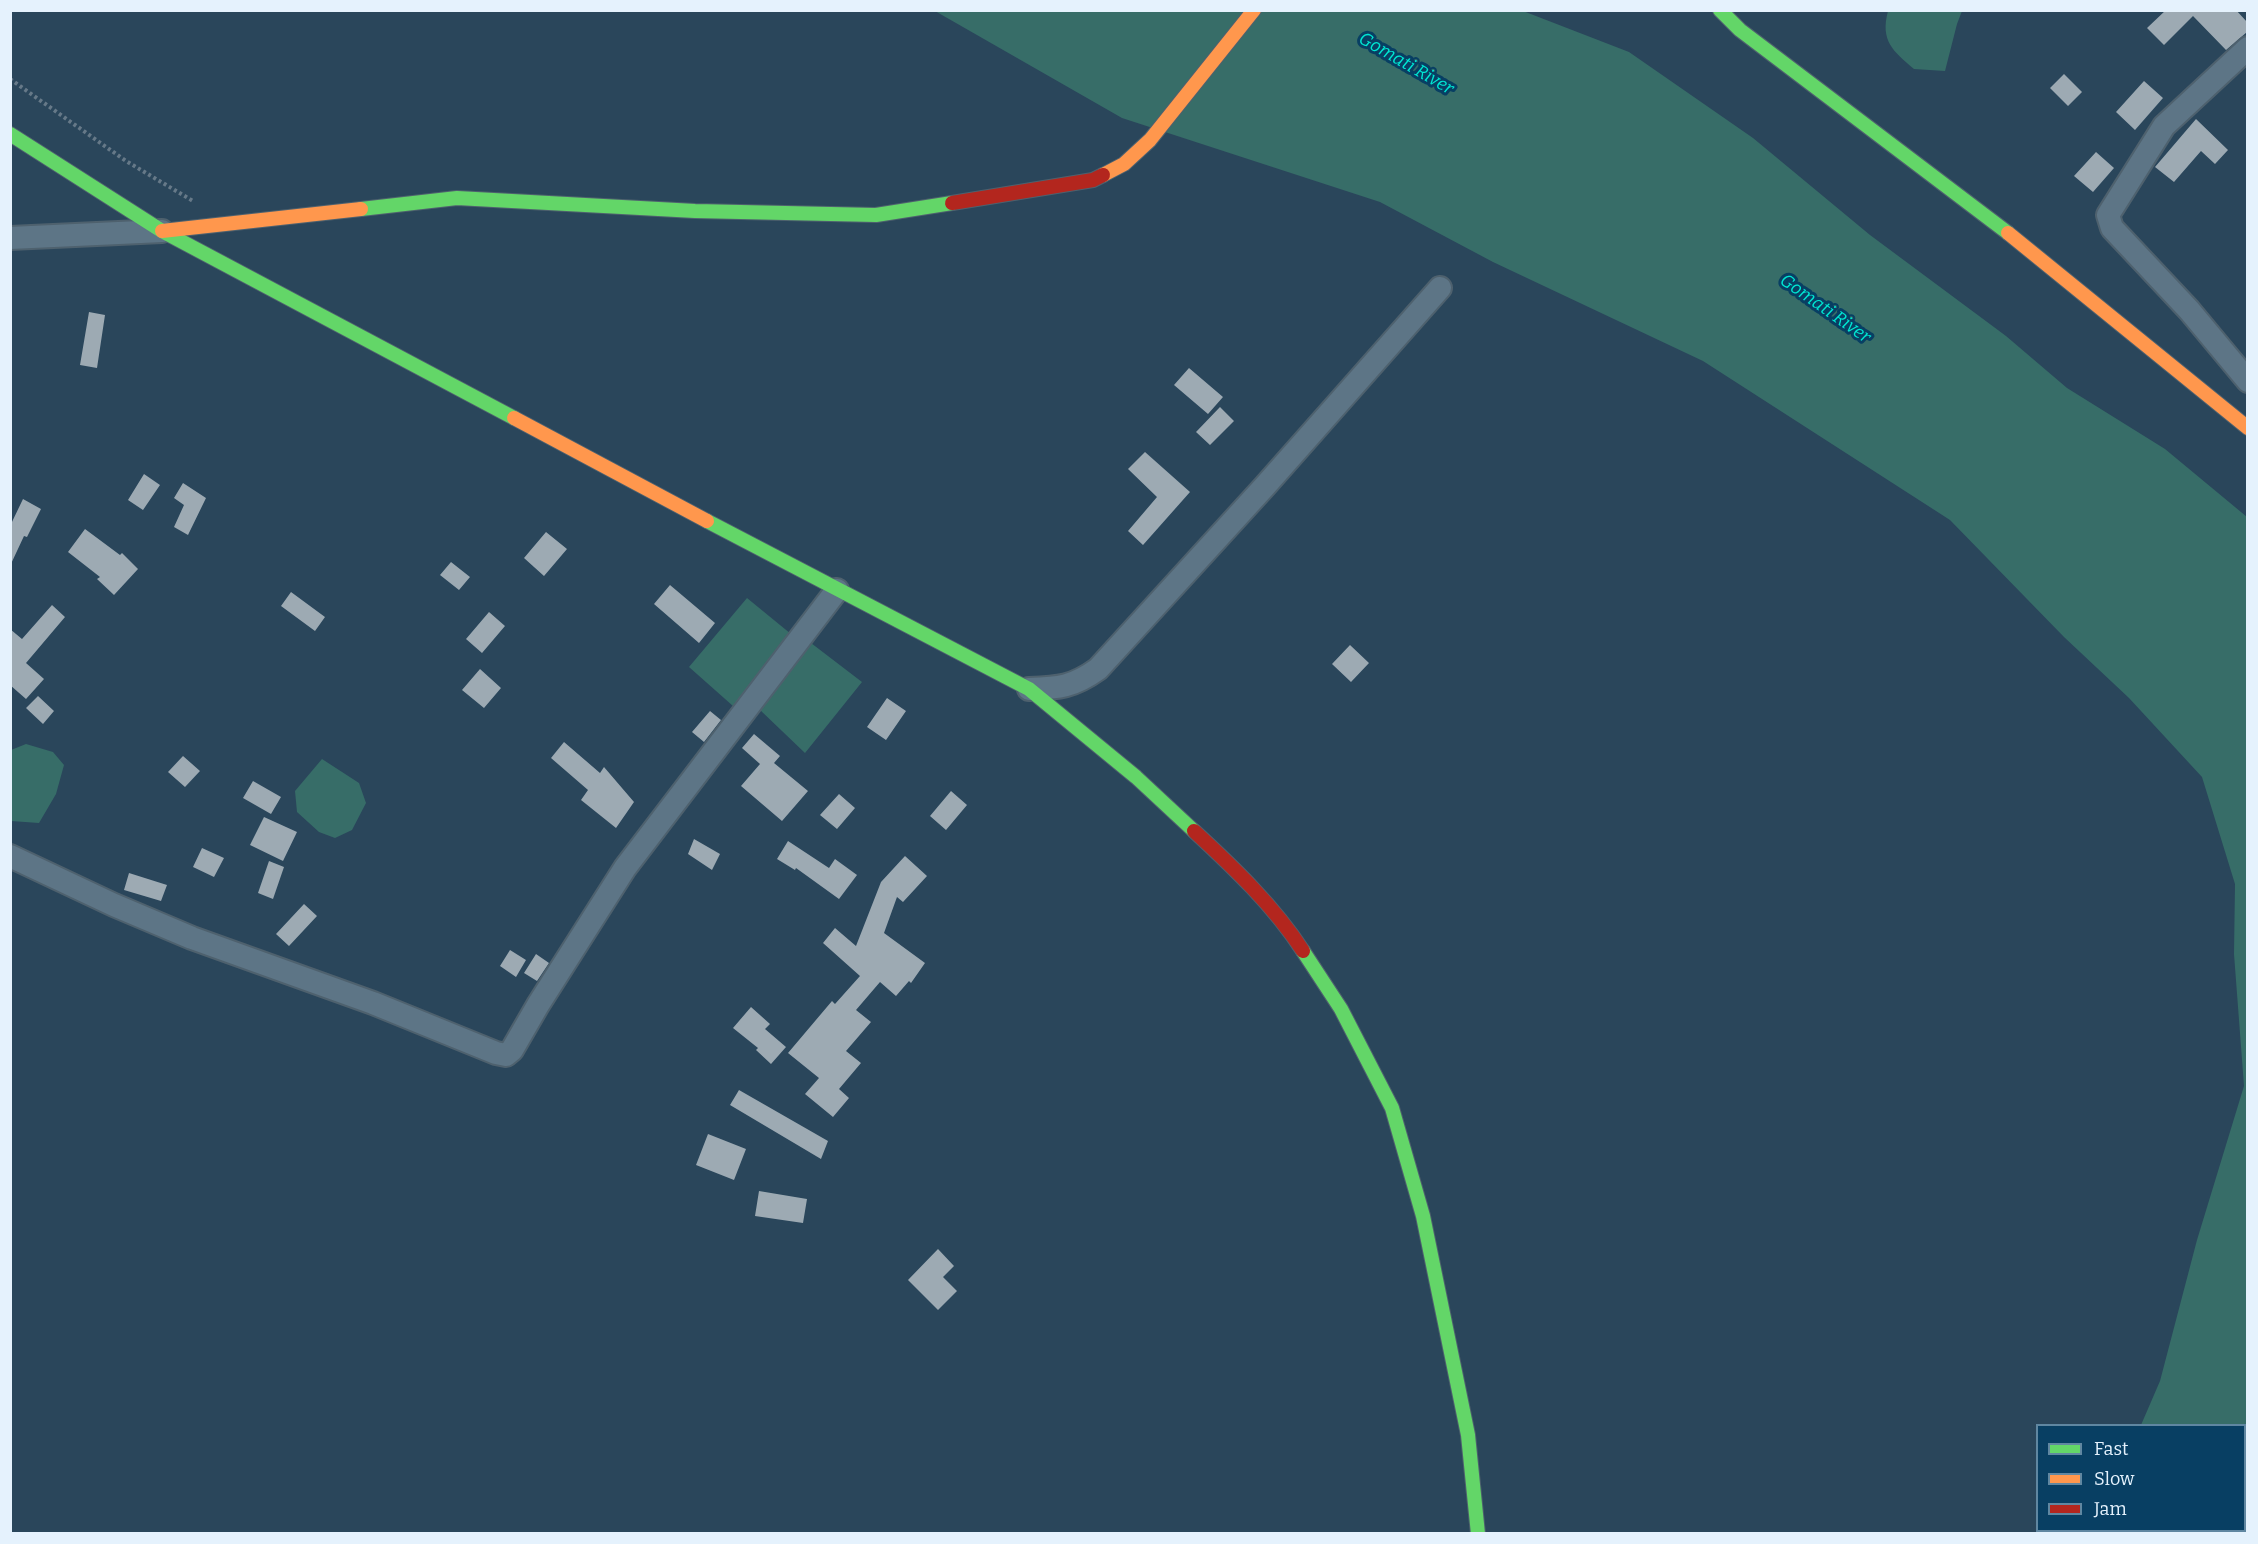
<!DOCTYPE html>
<style>
body{margin:0}
#map{position:relative;width:2258px;height:1544px;overflow:hidden;background:#2a465b;font-family:Bitter,serif}
canvas{display:block}
.frame{position:absolute;inset:0;border:12px solid #e5f2fd;pointer-events:none}
.legend{position:absolute;left:2036px;top:1424px;width:210px;height:108px;box-sizing:border-box;background:#083f63;border:2px solid #6087a1;margin:0;padding:8px 10px;list-style:none;font-size:18px;color:#e5f2fd}
.legend li{display:flex;align-items:center;gap:12px;height:30px}
.legend b{width:30px;border:2px solid #6087a1}
</style>
<div id="map">
<canvas width="2258" height="1544"></canvas>
<div class="frame"></div>
<ul class="legend">
<li><b style="height:8px;background:#63d668"></b>Fast</li>
<li><b style="height:8px;background:#ff974d"></b>Slow</li>
<li><b style="height:8px;background:#b3261e"></b>Jam</li>
</ul>
</div>
<script>
const ctx = document.querySelector('canvas').getContext('2d');
ctx.lineJoin = 'round';
function paint(path, color) {
  ctx.fillStyle = color;
  ctx.fill(path, 'evenodd');
}
function strokePath(path, color, width, dash) {
  ctx.strokeStyle = color;
  ctx.lineWidth = width;
  ctx.lineCap = dash ? 'butt' : 'round';
  ctx.setLineDash(dash || []);
  ctx.stroke(path);
}
function write(font, color, halo, rows, align = 'center') {
  ctx.font = font + ' Bitter,serif';
  ctx.lineWidth = 6;
  ctx.setLineDash([]);
  ctx.textBaseline = 'middle';
  ctx.strokeStyle = halo;
  ctx.fillStyle = color;
  for (const [text, x, y, turn = 0] of rows) {
    ctx.save();
    ctx.translate(x, y);
    ctx.rotate((+turn || 0) * Math.PI / 180);
    ctx.textAlign = isNaN(turn) ? turn : align;
    if (halo) ctx.strokeText(text, 0, 0);
    ctx.fillText(text, 0, 0);
    ctx.restore();
  }
}
const water = new Path2D(`
 M935,11H1523L1629,52L1753,138L1870,235L2006,336L2067,388L2165,449L2247,517V1533H2096L2097,1530H2244V1426L2141,1425L2160,1381L2197,1240L2244,1086L2234,954L2235,884L2202,777L2129,698L2064,637L1950,520L1703,361L1493,262L1380,202L1122,118Z
 M1888,11H1962L1957,24L1945,71L1914,69C1893,51 1880,41 1888,11Z
 M747,598L791,634L733,706L689,667Z
 M811,643L862,682L805,753L759,709Z
 M26,744L53,752L64,765L56,794L39,823L11,821V750Z
 M322,759L359,783L366,803L352,830L335,838L319,832L297,812L295,791Z`);
const building = new Path2D(`
 M2166,10H2236L2247,22V32L2226,50L2193,16L2164,45L2147,28Z
 M2064,74L2082,92L2068,106L2050,88Z
 M2144,81L2163,98L2135,130L2116,112Z
 M2196,119L2228,150L2215,164L2201,151L2174,182L2155,167Z
 M2096,152L2114,168L2093,192L2074,176Z
 M89,312L105,315L97,368L80,365Z
 M1189,368L1223,397L1208,414L1174,385Z
 M1220,407L1234,421L1210,445L1196,432Z
 M1145,452L1190,492L1143,545L1128,531L1157,497L1128,469Z
 M144,474L160,485L143,510L128,500Z
 M183,483L206,498L188,535L174,527L184,505L174,498Z
 M23,499L41,509L27,537L24,536L10,566L11,524Z
 M85,529L120,555L122,553L138,569L114,595L97,579L100,577L68,552Z
 M546,532L567,549L544,576L524,558Z
 M451,562L470,577L459,590L440,575Z
 M670,585L715,623L699,643L654,604Z
 M291,592L325,617L315,631L281,606Z
 M52,605L65,617L26,663L44,679L26,699L10,685V629L22,639Z
 M489,612L505,626L482,653L466,639Z
 M1350,645L1369,663L1351,682L1332,664Z
 M480,669L501,688L484,708L462,690Z
 M38,696L54,711L43,724L26,708Z
 M887,698L906,711L886,740L867,727Z
 M710,711L721,720L704,742L692,732Z
 M754,734L780,756L774,763L808,791L782,821L741,786L760,764L742,748Z
 M564,742L600,773L604,767L634,802L616,828L581,800L588,790L551,758Z
 M183,756L200,771L185,787L168,772Z
 M253,781L281,797L271,814L243,798Z
 M951,791L967,805L946,830L930,816Z
 M839,794L855,808L837,829L820,815Z
 M264,817L297,832L283,861L250,845Z
 M694,839L720,854L712,870L688,854Z
 M788,841L829,868L835,859L857,875L839,899L796,868L795,870L777,859Z
 M202,848L224,858L214,877L193,867Z
 M905,856L927,876L903,902L897,897L884,933L925,963L911,983L909,981L896,996L880,982L856,1010L871,1022L846,1051L861,1063L839,1089L849,1098L833,1117L805,1094L819,1078L788,1053L832,1001L835,1004L860,976L823,943L835,928L856,946L881,882Z
 M269,861L284,867L273,899L258,893Z
 M129,873L167,885L161,901L124,890Z
 M304,904L317,916L289,946L276,934Z
 M510,950L526,960L516,977L500,966Z
 M536,954L549,963L537,981L524,973Z
 M751,1007L770,1024L765,1029L786,1047L771,1064L756,1050L758,1048L733,1028Z
 M739,1090L828,1141L821,1159L730,1105Z
 M708,1134L746,1149L734,1180L696,1165Z
 M759,1191L807,1199L803,1223L755,1216Z
 M938,1249L954,1266L943,1277L957,1291L938,1310L908,1280Z`);
const path = new Path2D(`
 M10,79L126,161L193,201`);
const street = new Path2D(`
 M2248,48L2164,126L2108,215L2112,228L2189,310L2248,381
 M10,238L162,231
 M1029,689C1059,688 1073,687 1098,669L1265,486L1440,288
 M10,856L114,905L192,938L373,1003L496,1053L506,1055L512,1050L538,1005L625,868L837,590`);
const fast = new Path2D(`
 M1720,10L1740,30L2008,233
 M10,134L162,231L514,418
 M361,209L457,198L695,211L876,215L952,203
 M707,521L1029,689L1136,777L1194,831
 M1303,951L1341,1009L1392,1108L1423,1216L1468,1435L1478,1534`);
const slow = new Path2D(`
 M1103,175L1124,164L1150,140L1254,10
 M162,231L361,209
 M2008,233L2248,428
 M514,418L707,521`);
const jam = new Path2D(`
 M952,203L1093,180L1103,175
 M1194,831C1233,867 1274,906 1303,951`);
const waterNames = [
 ["Gomati River",1406,64,30],
 ["Gomati River",1825,309,35]
];
paint(water, '#376d68');
paint(building, '#9daab3');
strokePath(street, '#4e616e', 26);
strokePath(fast, '#4e616e', 16);
strokePath(slow, '#4e616e', 16);
strokePath(jam, '#4e616e', 16);
strokePath(path, '#667988', 4, [3, 3]);
strokePath(street, '#5d7586', 22);
strokePath(fast, '#63d668', 14);
strokePath(slow, '#ff974d', 14);
strokePath(jam, '#b3261e', 14);
write('italic 18px', '#00e6d2', '#083f63', waterNames);
</script>
